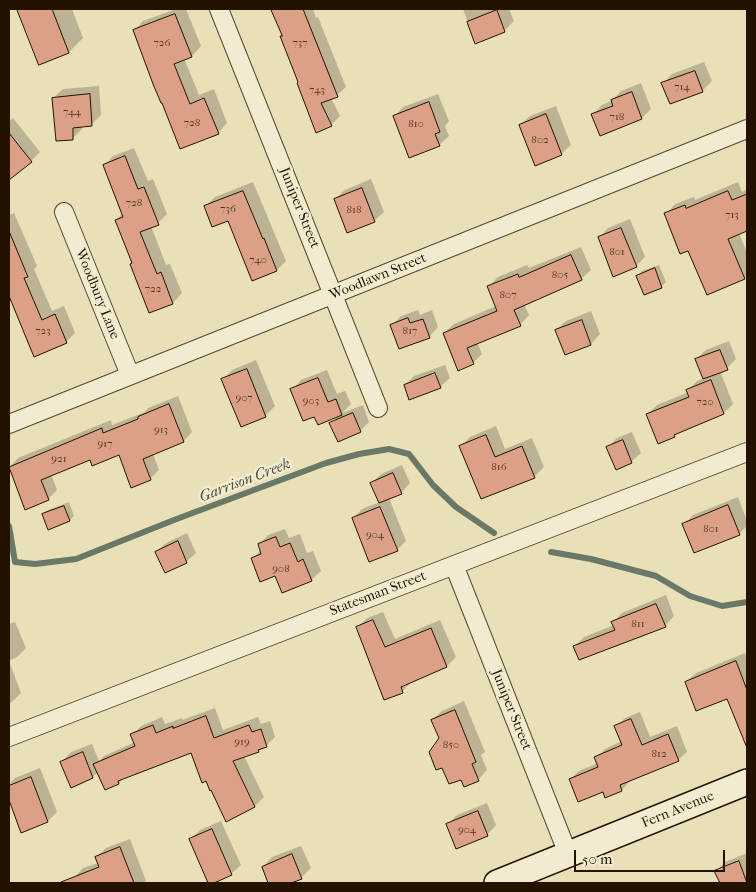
<!DOCTYPE html>
<style>
body{margin:0}
#map{position:relative;width:756px;height:892px;overflow:hidden;background:#eae0b8;font-family:"IM FELL French Canon",serif}
canvas{display:block}
.frame{position:absolute;inset:0;border:10px solid #241200;pointer-events:none}
.scale{position:absolute;left:574px;top:850px;width:151px;height:22px;box-sizing:border-box;border:2px solid #241200;border-top:0;padding-left:6px;font-size:15px;line-height:18px;white-space:nowrap;color:#241200;-webkit-text-stroke:4px #f1ebd1;paint-order:stroke}
</style>
<div id="map">
<canvas width="756" height="892"></canvas>
<div class="frame"></div>
<div class="scale">50 m</div>
</div>
<script>
const ctx = document.querySelector('canvas').getContext('2d');
ctx.lineJoin = 'round';
function paint(path, color) {
  ctx.fillStyle = color;
  ctx.fill(path, 'evenodd');
}
function strokePath(path, color, width, dash) {
  ctx.strokeStyle = color;
  ctx.lineWidth = width;
  ctx.lineCap = dash ? 'butt' : 'round';
  ctx.setLineDash(dash || []);
  ctx.stroke(path);
}
function write(font, color, halo, rows, align = 'center') {
  ctx.font = font + ' "IM FELL French Canon",serif';
  ctx.lineWidth = 5;
  ctx.setLineDash([]);
  ctx.textBaseline = 'middle';
  ctx.strokeStyle = halo;
  ctx.fillStyle = color;
  for (const [text, x, y, turn = 0] of rows) {
    ctx.save();
    ctx.translate(x, y);
    ctx.rotate((+turn || 0) * Math.PI / 180);
    ctx.textAlign = isNaN(turn) ? turn : align;
    if (halo) ctx.strokeText(text, 0, 0);
    ctx.fillText(text, 0, 0);
    ctx.restore();
  }
}
const shadow = new Path2D(`
 M19,9H72L83,38L69,52L40,63Z
 M176,9H186L201,46L192,56L184,58L199,95L214,89L227,123L218,133L163,101L134,31L143,21Z
 M272,9H313L316,18L318,17L346,87L337,95L331,98L340,116L331,125L300,82Z
 M463,9H509L514,21L504,31L475,42Z
 M704,62L712,81L702,91L663,84L672,74Z
 M641,83L651,109L642,118L593,114L602,105L611,101L621,91Z
 M99,86L101,115L92,124L82,126V129L73,138L53,98L63,89Z
 M438,94L449,121L445,126L449,136L439,145L394,117L403,107Z
 M556,106L571,145L561,154L520,125L530,116Z
 M13,118L40,152L31,161L9,179V121Z
 M134,148L148,181L153,179L167,214L158,223L151,226L166,265L170,264L182,293L173,303L150,312L133,262L116,220L123,213L104,166L113,156Z
 M371,179L384,212L374,221L335,199L345,190Z
 M253,182L286,261L277,270L229,219L205,207L215,197Z
 M738,182L742,192L747,189V229L739,233L747,253V276L745,278L689,249L666,214L675,204L694,197L695,200Z
 M14,213L37,266L34,269L52,311L64,306L75,333L66,342L35,355L9,292V215Z
 M630,219L645,257L636,266L599,238L608,228Z
 M581,247L591,270L581,279L524,304L529,315L520,325L477,342L482,354L473,363L444,333L454,324L496,306L488,287L498,277L527,265L529,268Z
 M659,265L666,282L661,287L638,276L642,271Z
 M418,310L420,315L432,310L438,327L429,337L392,326L401,316Z
 M591,311L600,334L591,344L565,354L556,330L566,321Z
 M729,341L736,359L727,368L720,371L733,404L724,413L679,431L674,436L647,415L657,405L689,392L688,390L697,381L704,378L696,359L706,350Z
 M256,360L275,406L265,416L223,379L232,370Z
 M445,365L450,378L440,387L405,385L414,376Z
 M327,370L337,394L345,391L351,404L342,413L363,405L369,422L360,431L331,423L339,415H315L292,390L301,380Z
 M178,396L192,432L184,441L153,454L159,470L150,479L120,454L91,458L51,474L57,490L48,499L10,467L18,458L111,420L112,425L145,412L148,408Z
 M496,426L505,449L532,438L544,467L534,477L461,446L470,437Z
 M632,432L641,453L631,462L608,447L617,438Z
 M402,465L410,483L401,493L389,498L406,541L397,550L353,519L362,509L380,502L372,483L381,474Z
 M738,497L747,521V526L739,534L684,524L693,515Z
 M69,502L74,516L70,520L48,528L43,514L48,510Z
 M285,529L289,538L300,534L307,553L313,551L321,571L311,580L275,575L252,559L261,550L259,545L268,535Z
 M187,533L196,553L186,562L156,552L166,543Z
 M666,595L674,616L665,626L575,646L584,637L614,625L613,622L622,613Z
 M383,612L395,639L440,620L456,657L447,666L411,681V682L402,692L357,628L367,618Z
 M15,622L26,648L17,657L9,661V624Z
 M745,653L747,658V723L739,726L727,697L686,682L696,673Z
 M9,661L21,693L12,702L9,703Z
 M464,701L485,752L481,755L487,770L478,780L432,720L442,711Z
 M215,708L223,730L258,717L261,724L270,721L275,737L266,746L261,748L258,751L244,756L264,797L255,806L212,788L191,752L125,777L119,783L105,788L98,772L93,777L62,762L71,752L92,744L99,761L104,756L135,742L132,735L141,726L162,717L165,724L182,718V720Z
 M640,712L650,737L677,726L687,752L678,760L630,780V781L622,790L604,791L570,779L579,771L598,763L596,758L605,749L622,741L616,727L625,718Z
 M40,768L57,812L48,821L22,831L9,797V784L15,778Z
 M487,803L496,825L487,835L448,824L457,815Z
 M221,821L241,865L231,874L210,883L191,839L200,830Z
 M130,839L146,881L143,883H76L74,878L83,868L98,863L96,857L106,848Z
 M301,846L311,868L301,878L288,883H270L263,867L272,857Z
 M747,853V883H721L716,871L725,862Z`);
const stream = new Path2D(`
 M9,526L15,562L35,564L76,559L174,520L326,463L359,454L389,449L409,454L433,485L456,507L494,533
 M551,552L591,559L656,576L690,596L722,606L747,602`);
const building = new Path2D(`
 M17,9H52L69,53L39,65Z
 M271,9H303L338,97L321,103L332,126L316,133L297,83L298,82L280,36H282Z
 M497,10L505,32L475,44L467,22Z
 M175,14L192,57L174,64L190,104L204,98L219,134L180,149L162,103H161L153,84L133,30Z
 M695,71L703,92L670,104L661,83Z
 M632,92L642,119L600,136L591,114L613,106L611,100Z
 M90,94L92,126L73,128V140L56,141L52,98Z
 M429,102L440,132L435,134L440,146L409,158L393,116Z
 M546,114L562,155L535,166L519,125Z
 M9,133L32,162L9,180Z
 M125,156L138,189L144,187L159,225L140,232L157,274L161,272L173,304L149,313L130,264L132,263L115,220L123,217L103,165Z
 M362,188L375,222L347,233L334,199Z
 M243,191L263,239L264,238L277,271L252,281L228,221L212,227L204,206Z
 M728,191L732,200L747,194V231L728,239L745,279L707,295L688,251L680,254L664,213L685,205L686,208Z
 M621,228L637,267L613,277L598,237Z
 M9,231L28,277L24,278L42,320L55,314L67,343L34,357L9,296Z
 M571,255L582,280L514,310L521,326L467,348L474,364L458,371L443,333L497,311L487,286L518,274L519,277Z
 M655,268L662,288L644,295L636,276Z
 M408,318L410,323L423,319L430,338L399,349L390,325Z
 M582,320L591,345L565,355L555,330Z
 M720,350L728,370L703,379L695,359Z
 M247,369L266,417L241,427L221,379Z
 M435,373L441,388L409,400L404,385Z
 M318,378L328,402L336,399L342,415L318,425L314,417L303,421L290,389Z
 M711,380L724,414L674,435L675,437L658,444L646,414L689,397L686,390Z
 M169,404L184,442L143,459L151,480L131,488L119,455L92,466L90,460L41,480L49,500L25,510L9,467L102,428L103,433L138,419V417Z
 M353,413L361,432L338,442L329,423Z
 M486,435L495,457L522,446L535,478L481,499L459,446Z
 M623,440L632,463L616,470L606,447Z
 M393,473L402,494L379,503L370,483Z
 M728,505L740,535L694,553L682,524Z
 M64,506L70,521L48,530L42,514Z
 M380,507L398,551L369,562L352,518Z
 M276,537L280,547L290,543L298,562L303,559L312,581L282,593L275,576L260,582L251,558L261,554L258,544Z
 M178,541L187,563L165,573L155,552Z
 M656,604L666,627L579,660L573,646L615,630L611,622Z
 M373,620L385,647L431,628L447,667L401,687L403,693L384,700L356,627Z
 M736,661L747,690V748L727,699L696,711L685,682Z
 M455,710L476,762L472,764L479,781L464,787L461,780L449,784L442,768L436,770L429,752L439,738L431,720Z
 M206,716L214,738L249,725L252,732L261,729L267,747L258,750L259,752L233,761L255,807L226,822L211,790L210,791L206,781L202,783L191,753L118,781L119,784L105,790L93,764L135,746L130,734L153,725L156,733L173,726V728Z
 M631,719L642,745L668,734L679,761L620,785L622,791L605,798L603,792L578,802L569,779L598,767L594,757L622,745L614,726Z
 M83,752L93,778L71,788L60,762Z
 M31,777L48,822L21,833L9,800V786Z
 M478,811L488,836L456,849L446,824Z
 M212,829L232,875L214,883H208L189,839Z
 M120,847L134,883H61V882L99,867L95,857Z
 M292,854L302,879L291,883H268L262,867Z
 M739,861L747,883H720L714,871Z`);
const street = new Path2D(`
 M219,9L378,408
 M64,212L130,375
 M9,424L747,129
 M454,565L568,854
 M9,737L747,452`);
const secondary = new Path2D(`
 M497,883L747,782`);
const numberNames = [
 ["726",162,43],
 ["737",300,43],
 ["714",682,87],
 ["743",317,90],
 ["744",72,112],
 ["718",617,117],
 ["728",192,123],
 ["810",416,124],
 ["802",540,140],
 ["728",134,203],
 ["736",228,209],
 ["818",354,210],
 ["713",732,215],
 ["801",617,252],
 ["740",258,260],
 ["805",560,275],
 ["722",153,289],
 ["807",508,295],
 ["723",43,331],
 ["817",410,331],
 ["907",244,398],
 ["903",311,401],
 ["720",705,402],
 ["913",161,430],
 ["917",105,444],
 ["921",59,459],
 ["816",499,467],
 ["801",711,529],
 ["904",375,535],
 ["908",281,569],
 ["811",638,624],
 ["919",242,742],
 ["850",451,745],
 ["812",659,754],
 ["904",467,830]
];
const streetNames = [
 ["Juniper Street",299,208,68],
 ["Woodlawn Street",378,277,-22],
 ["Woodbury Lane",97,294,68],
 ["Statesman Street",378,594,-21],
 ["Juniper Street",511,710,68],
 ["Fern Avenue",678,810,-22]
];
const waterNames = [
 ["Garrison Creek",245,481,-21]
];
paint(shadow, '#0003');
strokePath(stream, '#6a7967', 6);
paint(building, '#dba085');
strokePath(building, '#241200', 1);
strokePath(street, '#56462e', 20);
strokePath(secondary, '#241200', 28);
strokePath(street, '#f1ebd1', 18);
strokePath(secondary, '#f1ebd1', 25);
write('11px', '#523621', null, numberNames);
write('14px', '#241200', '#f1ebd1', streetNames);
write('italic 15px', '#4d4e3c', '#f1ebd1', waterNames);
</script>
